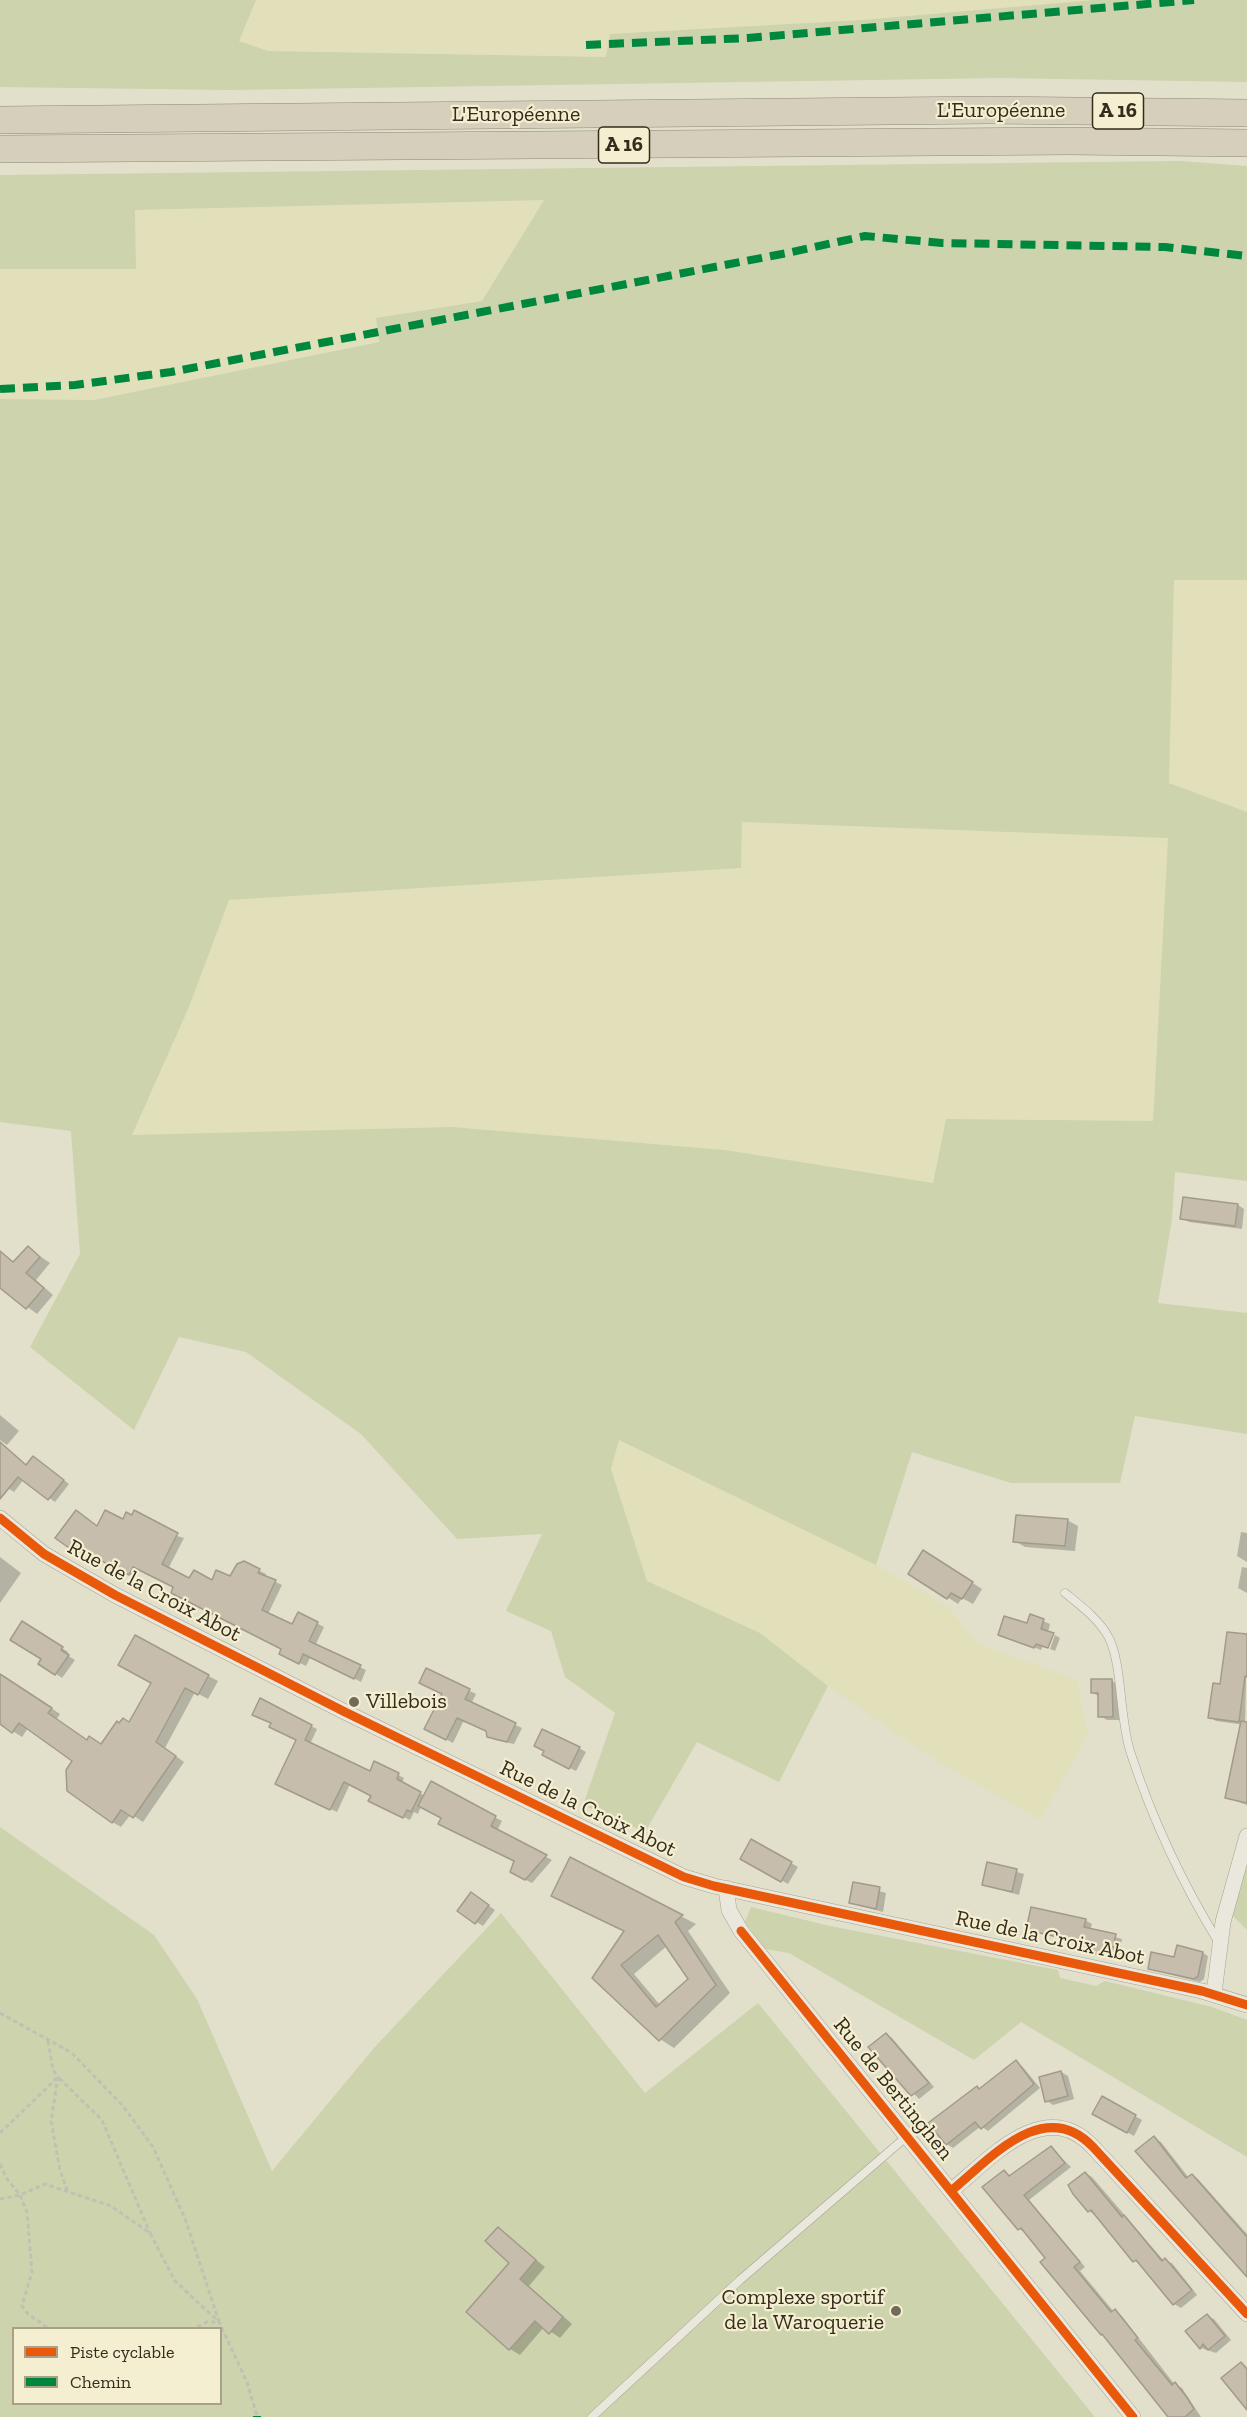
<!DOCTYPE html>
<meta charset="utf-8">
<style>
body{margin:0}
#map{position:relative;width:1247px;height:2417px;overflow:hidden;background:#e2dfcb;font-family:"Zilla Slab",serif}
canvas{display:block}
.legend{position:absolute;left:12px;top:2327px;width:210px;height:78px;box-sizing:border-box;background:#f4efd0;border:2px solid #a8a188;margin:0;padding:8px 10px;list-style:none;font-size:18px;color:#352c1d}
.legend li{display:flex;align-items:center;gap:12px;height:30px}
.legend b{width:30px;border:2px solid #a8a188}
</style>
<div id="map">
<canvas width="1247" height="2417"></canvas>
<ul class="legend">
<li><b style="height:8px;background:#e8590c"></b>Piste cyclable</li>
<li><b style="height:8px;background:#00873e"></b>Chemin</li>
</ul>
</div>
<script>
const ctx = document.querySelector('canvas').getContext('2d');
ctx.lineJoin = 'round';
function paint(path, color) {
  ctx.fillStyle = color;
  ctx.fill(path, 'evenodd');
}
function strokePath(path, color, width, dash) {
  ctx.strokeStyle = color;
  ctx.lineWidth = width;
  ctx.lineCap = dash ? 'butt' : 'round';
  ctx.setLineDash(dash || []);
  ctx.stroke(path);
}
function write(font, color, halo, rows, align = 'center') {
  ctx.font = font + ' "Zilla Slab",serif';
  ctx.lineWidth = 4.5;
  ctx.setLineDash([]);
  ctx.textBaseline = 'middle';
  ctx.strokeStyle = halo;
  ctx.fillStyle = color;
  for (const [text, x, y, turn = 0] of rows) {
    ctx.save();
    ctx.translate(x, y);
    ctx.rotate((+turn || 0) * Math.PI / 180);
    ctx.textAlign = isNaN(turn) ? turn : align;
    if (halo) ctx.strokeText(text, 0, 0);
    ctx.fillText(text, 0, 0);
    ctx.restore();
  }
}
const farmland = new Path2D(`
 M256,0H1094L862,20L606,57L268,51L239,41Z
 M544,199L482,301L376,318L379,341L94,400L0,399V269H136L135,210Z
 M1174,580H1247V812L1169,783Z
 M741,822L1168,838L1153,1121L946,1119L933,1183L725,1150L452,1127L132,1136L189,1007L228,900L741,868Z
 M619,1440L876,1565L947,1606L978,1644L1077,1680L1088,1735L1040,1820L932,1758L828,1686L760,1633L647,1581L611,1468Z`);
const green = new Path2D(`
 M0,0H256L239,41L268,51L606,57L610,34L862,20L1094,0H1247V82L1000,78L230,90L0,87Z
 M1180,161L1247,166V580H1174L1169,783L1247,812V1181L1175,1172L1172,1219L1158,1303L1247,1313V1434L1135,1416L1120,1483H1011L912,1452L876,1565L619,1440L611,1469L647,1581L760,1633L828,1686L779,1782L697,1742L645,1832L583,1805L615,1713L565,1677L551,1631L506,1611L542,1534L457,1539L361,1434L246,1352L179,1337L134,1430L30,1347L80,1254L71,1131L0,1122V399L94,400L379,342L376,318L482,301L544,200L135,210L136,269H0V175ZM742,822L1168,838L1153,1121L946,1119L933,1183L725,1150L452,1127L132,1135L189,1007L229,900L741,868Z
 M0,1827L154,1935L197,1999L272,2171L374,2048L501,1913L645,2093L758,2003L1095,2417H0ZM14,2328H220V2404H14Z
 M1247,1865V1930L1231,1914Z
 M751,1907L830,1926L1058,1970L1060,1978L1096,1986L1105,1981L1212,2007L1247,2020V2157L1021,2022L974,2060L789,1953L765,1949L745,1922Z`);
const shadow = new Path2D(`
 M1238,1205L1244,1209L1242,1229L1189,1222L1182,1218Z
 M28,1248L50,1263L36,1280L53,1295L37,1314L0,1286V1264L6,1257L15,1263Z
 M0,1415L19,1431L7,1445L0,1440Z
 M5,1448L27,1466L39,1461L69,1484L55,1502L24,1479L14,1492L0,1483V1453Z
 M1067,1520L1078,1526L1075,1551L1025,1547L1015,1541Z
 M124,1521L184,1538L168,1569L190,1580L212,1582L231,1578L244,1563L266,1574L265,1577L282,1585L268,1614L293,1626L299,1614L324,1627L315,1646L366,1670L361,1682L311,1656L306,1666L287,1657L282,1649L175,1587L140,1569L136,1578L78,1548L76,1550L58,1538Z
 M1241,1532L1247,1533V1562L1237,1556Z
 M0,1557L21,1573L0,1603Z
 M934,1558L982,1589L973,1604L962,1598L958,1604L910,1573Z
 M1242,1567L1247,1568V1593L1238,1588Z
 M1031,1616L1050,1624L1048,1632L1052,1634L1047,1648L1043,1646L1041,1650L1000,1634L1028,1625Z
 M23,1623L68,1652L67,1655L75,1660L62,1678L40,1663L43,1659Z
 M1055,1635L1060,1638L1055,1651L1050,1649Z
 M1247,1636L1245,1725L1216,1721L1210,1717L1221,1686Z
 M136,1637L218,1681L208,1699L195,1692L165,1748L184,1762L143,1822L131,1814L121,1827L112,1822L74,1760L28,1728L22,1737L0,1723V1674L60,1714L56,1720L87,1741L102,1745L130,1724L153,1682Z
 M427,1670L476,1694L471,1704L522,1728L514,1744L495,1740L488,1736V1731L464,1720L453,1743L426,1728L443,1694Z
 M1112,1681L1119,1685L1120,1720H1107L1100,1716L1099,1697L1092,1692Z
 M311,1726L317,1729L310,1744L370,1773L375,1763L404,1778L402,1783L425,1796L431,1783L502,1821L497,1831L552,1860L532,1883L518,1876L516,1861L421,1806L418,1814L414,1812L410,1820L376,1804L373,1795L350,1784L337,1812L283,1787Z
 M1247,1736V1805L1227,1798Z
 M579,1748L586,1752L576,1771L551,1759L546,1751Z
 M752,1841L798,1867L788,1884L742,1858Z
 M570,1859L696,1924L688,1931L730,1993L674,2048L660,2039L594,1977L626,1932ZM667,1946L690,1979L660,2005L634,1974Z
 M988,1864L1024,1874L1019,1895L984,1885Z
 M854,1884L886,1893L883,1912L850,1903Z
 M478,1898L495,1910L483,1926L459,1911Z
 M1085,1920L1092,1924L1090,1930L1122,1939L1118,1960L1096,1955L1090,1952L1091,1945L1028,1929Z
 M1203,1953L1208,1956L1204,1979L1200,1982L1149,1969L1176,1959Z
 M886,2034L892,2038L934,2087L919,2099L870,2047Z
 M1016,2062L1022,2066L1040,2088L988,2131L981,2126L953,2148L947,2144L980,2090Z
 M1061,2072L1068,2076L1074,2099L1053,2105L1047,2101Z
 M1103,2098L1142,2120L1134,2136L1094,2114Z
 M1154,2138L1161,2142L1189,2178L1192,2175L1198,2179L1247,2234V2273Z
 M1051,2148L1071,2167L1029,2200L1085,2267L1080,2271L1114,2312L1121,2315L1175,2385L1182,2388L1201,2417H1170L1047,2259L1026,2233L1019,2229L1004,2172L1011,2176Z
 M1085,2173L1092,2177L1164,2261L1172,2263L1197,2295L1181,2308L1174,2304L1141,2264L1134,2261L1095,2215L1089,2211Z
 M498,2229L545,2267L529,2286L572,2324L560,2338L544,2327L520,2355L510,2349L511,2263Z
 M1207,2316L1214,2319L1231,2340L1216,2353L1201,2348Z`);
const building = new Path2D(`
 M1183,1197L1238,1204L1235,1226L1180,1219Z
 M28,1246L40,1257L26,1273L44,1288L26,1309L0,1288V1251L13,1262Z
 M0,1442L26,1465L33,1456L64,1480L48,1500L18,1477L0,1499Z
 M76,1510L97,1526L105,1510L123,1519L126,1512L132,1515L134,1510L178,1533L162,1564L189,1578L194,1570L212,1580L216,1570L230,1576L237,1564L244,1561L260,1569L258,1573L276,1580L262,1610L292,1624L298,1612L318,1622L309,1641L361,1665L354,1679L303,1654L299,1664L279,1654L281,1649L171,1593L173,1587L133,1567L129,1575L84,1552L83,1554L71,1545L69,1548L55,1538Z
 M1016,1515L1068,1519L1065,1546L1013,1542Z
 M923,1550L973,1582L962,1599L951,1593L947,1599L908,1574Z
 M1030,1614L1044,1619L1041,1629L1054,1633L1048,1648L1036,1644L1034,1648L998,1635L1004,1616L1027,1623Z
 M22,1621L63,1647L61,1650L69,1655L55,1675L38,1664L41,1659L10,1640Z
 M1227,1632L1247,1634V1677L1245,1676L1239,1722L1208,1718L1213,1683L1220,1684Z
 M135,1635L209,1675L198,1695L185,1688L156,1742L176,1756L133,1818L121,1810L112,1823L67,1791L66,1770L72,1761L19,1723L12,1733L0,1724V1674L52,1708L48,1713L87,1740L89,1736L101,1744L117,1721L119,1723L123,1718L129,1722L151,1683L118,1665Z
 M426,1668L470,1689L465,1699L516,1723L507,1742L487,1737L486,1731L457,1718L446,1740L424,1729L442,1694L419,1683Z
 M1091,1679H1112L1113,1717H1098V1693H1091Z
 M260,1698L312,1725L305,1740L370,1771L374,1761L399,1773L397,1779L421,1792L411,1812L407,1810L403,1818L368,1801L371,1796L344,1782L330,1810L275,1784L296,1740L269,1727L271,1723L252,1715Z
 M1241,1721L1247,1722V1803L1225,1798Z
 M542,1729L580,1747L569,1769L542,1755L544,1751L534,1746Z
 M431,1781L496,1816L491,1826L547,1855L525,1880L510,1872L514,1861L438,1824L441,1818L418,1806Z
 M751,1839L792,1862L781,1882L740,1859Z
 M570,1857L683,1915L675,1922L716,1985L659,2041L592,1978L624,1931L551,1896ZM658,1935L688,1979L656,2007L621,1965Z
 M987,1862L1017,1869L1012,1892L982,1885Z
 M853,1882L880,1887L876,1909L849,1903Z
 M471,1892L489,1905L475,1924L457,1911Z
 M1031,1907L1086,1919L1084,1927L1116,1934L1111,1957L1088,1952L1090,1944L1026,1930Z
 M1177,1945L1203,1952L1198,1976L1194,1979L1148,1969L1151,1952L1174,1957Z
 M886,2033L929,2083L911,2096L868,2047Z
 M1016,2060L1034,2084L981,2129L975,2122L946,2145L928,2123L977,2086L979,2089Z
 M1061,2071L1068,2096L1045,2102L1039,2077Z
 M1102,2096L1136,2115L1127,2133L1092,2114Z
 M1154,2136L1186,2178L1192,2174L1247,2237V2277L1135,2151Z
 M1051,2146L1065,2163L1024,2195L1080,2262L1074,2267L1111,2312L1115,2309L1138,2338L1135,2340L1172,2385L1175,2382L1188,2399L1194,2409L1185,2417H1168L1102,2334L1101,2335L1040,2262L1045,2258L1021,2228L1018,2230L982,2187L1004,2170L1009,2176Z
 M1085,2172L1122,2217L1124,2215L1162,2261L1165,2258L1192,2290L1173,2305L1136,2260L1133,2262L1091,2210L1088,2212L1073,2194L1068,2185Z
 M498,2227L536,2260L520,2279L563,2317L549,2334L535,2321L509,2350L466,2312L509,2263L485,2241Z
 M1207,2314L1225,2336L1208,2350L1203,2344L1200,2349L1185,2331Z
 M1241,2362L1247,2369V2410L1221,2378Z`);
const path = new Path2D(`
 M0,2013L72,2053L123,2106L153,2147L186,2221L219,2322H207L195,2328
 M48,2041L53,2070L58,2077L51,2121L60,2170L67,2190
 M0,2133L58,2077L102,2120L150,2233
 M0,2164L7,2179L20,2195L27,2212L32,2272L22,2306L28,2314L48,2328
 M0,2199L20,2195L45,2184L111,2206L150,2233L175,2281L219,2322L247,2382L257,2416`);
const lane = new Path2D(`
 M1065,1593C1081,1606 1099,1619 1109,1638C1123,1667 1119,1719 1131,1754C1152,1818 1184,1886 1219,1943
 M592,2417L740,2280L906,2137`);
const street = new Path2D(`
 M0,1518L44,1554L115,1595L345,1712L684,1877L714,1886L1202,1991L1247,2005
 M726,1888L729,1910L741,1931L1133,2417
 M1214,1993L1223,1922L1247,1836
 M951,2191C989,2160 1044,2095 1093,2147L1247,2314`);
const highway = new Path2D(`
 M0,120L989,110L1247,113
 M0,149L1069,141L1247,143`);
const quiet = new Path2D(`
 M586,45L748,38L1194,0
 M0,389L75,385L171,372L787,253L865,236L942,243L1165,247L1247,256
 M257,2416V2417`);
const cycleway = new Path2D(`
 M0,1518L44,1554L115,1595L345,1712L684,1877L714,1886L1202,1991L1247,2005
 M741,1931L1133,2417
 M951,2191C989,2160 1044,2095 1093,2147L1247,2314`);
const markers = [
 [354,1702,6,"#726b5a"],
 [896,2311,6,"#726b5a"]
];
const shields = [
 [1118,111,51],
 [624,145,51]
];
const shieldNames = [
 ["A 16",1118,111],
 ["A 16",624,145]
];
const streetNames = [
 ["L'Européenne",1001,111],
 ["L'Européenne",516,115],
 ["Rue de la Croix Abot",154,1591,28],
 ["Rue de la Croix Abot",588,1809,26],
 ["Rue de la Croix Abot",1050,1938,12],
 ["Rue de Bertinghen",893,2089,51]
];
const poiNames = [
 ["Villebois",366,1702],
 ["Complexe sportif",884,2298,"right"],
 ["de la Waroquerie",884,2323,"right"]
];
paint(farmland, '#e1e0bb');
paint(green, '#cdd3ad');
paint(shadow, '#0003');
paint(building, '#c6bdac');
strokePath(building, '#a29a8b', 1.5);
strokePath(lane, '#a7a394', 9);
strokePath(street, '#a7a394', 16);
strokePath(highway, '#8c887b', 28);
strokePath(path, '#c2c0b3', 3, [4.5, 3]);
strokePath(lane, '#eae8dc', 8);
strokePath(street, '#eae8dc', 15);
strokePath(highway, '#d5cfbb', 27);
strokePath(quiet, '#00873e', 8, [15, 8]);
strokePath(cycleway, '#e8590c', 9);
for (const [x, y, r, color] of markers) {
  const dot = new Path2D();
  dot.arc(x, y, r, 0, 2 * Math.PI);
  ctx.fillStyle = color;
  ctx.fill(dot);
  strokePath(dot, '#f4efd0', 2);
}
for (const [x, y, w] of shields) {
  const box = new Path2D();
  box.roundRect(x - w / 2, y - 18, w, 36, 4.5);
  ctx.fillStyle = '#f4efd0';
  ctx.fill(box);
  strokePath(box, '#352c1d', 1.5);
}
write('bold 21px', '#352c1d', null, shieldNames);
write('22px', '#352c1d', '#f4efd0', streetNames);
write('22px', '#352c1d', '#f4efd0', poiNames, 'left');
</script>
